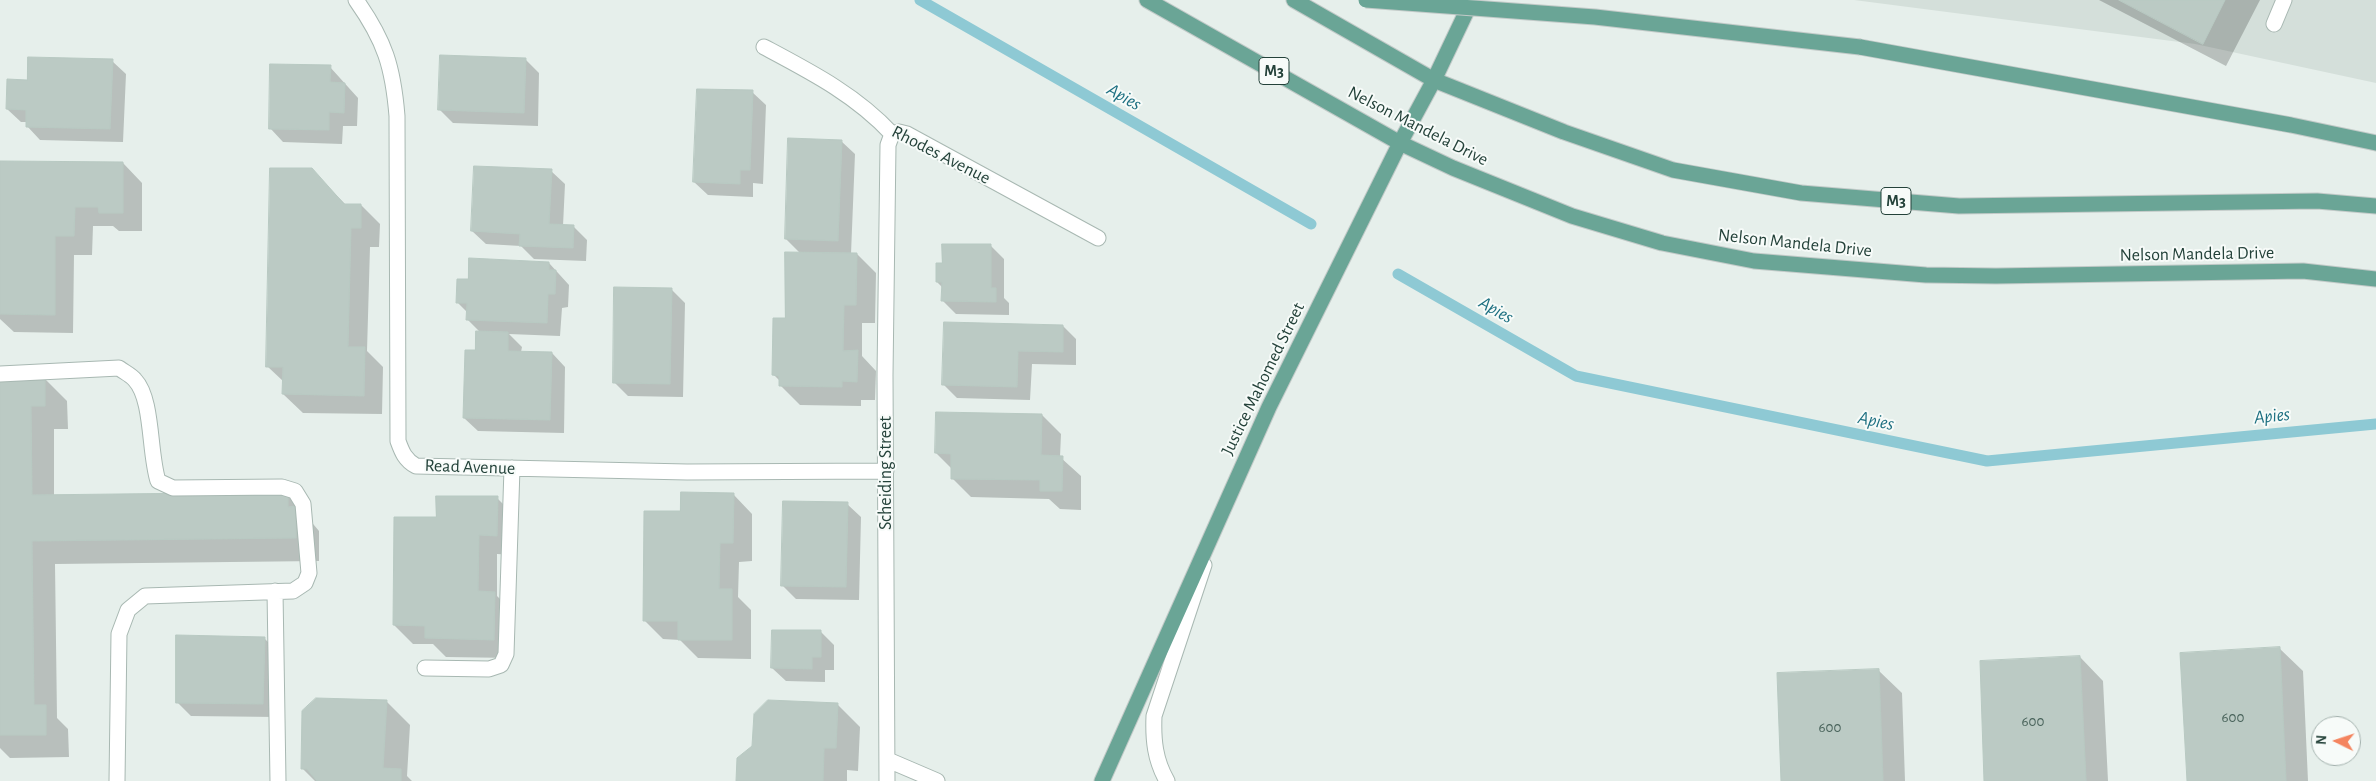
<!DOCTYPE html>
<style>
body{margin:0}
#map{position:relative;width:2376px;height:781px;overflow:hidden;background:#e6efeb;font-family:"Alegreya Sans",sans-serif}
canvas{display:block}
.north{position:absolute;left:2311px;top:716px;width:50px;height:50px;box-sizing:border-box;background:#f7fbf9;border:1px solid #a3b1ad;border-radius:50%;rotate:274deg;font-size:14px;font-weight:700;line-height:20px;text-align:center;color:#24423a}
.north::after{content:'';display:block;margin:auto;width:18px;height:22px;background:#f4845f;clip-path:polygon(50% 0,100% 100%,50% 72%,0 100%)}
</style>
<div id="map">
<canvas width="2376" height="781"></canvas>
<div class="north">N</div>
</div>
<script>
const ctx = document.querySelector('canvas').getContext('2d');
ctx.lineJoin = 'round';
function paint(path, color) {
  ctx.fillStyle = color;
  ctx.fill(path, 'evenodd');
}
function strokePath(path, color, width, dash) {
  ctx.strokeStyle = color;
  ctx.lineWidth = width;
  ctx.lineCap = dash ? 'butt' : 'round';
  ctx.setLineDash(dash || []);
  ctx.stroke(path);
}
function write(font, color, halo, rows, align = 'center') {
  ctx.font = font + ' "Alegreya Sans",sans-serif';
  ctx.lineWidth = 4;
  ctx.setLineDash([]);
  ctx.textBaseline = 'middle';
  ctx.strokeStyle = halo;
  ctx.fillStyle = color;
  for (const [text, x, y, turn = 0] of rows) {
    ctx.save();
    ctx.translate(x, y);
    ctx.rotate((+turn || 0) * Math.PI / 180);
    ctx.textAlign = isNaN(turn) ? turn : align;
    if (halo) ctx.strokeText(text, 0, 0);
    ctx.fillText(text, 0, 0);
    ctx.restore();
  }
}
const built = new Path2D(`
 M1854,0H2376V83L2195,44Z`);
const shadow = new Path2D(`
 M2099,0H2260L2226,66Z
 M525,59L539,73L538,126L453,123L439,109Z
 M112,61L126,74L123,142L40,140L27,126V122H21L7,109L28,81Z
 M330,67L358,98L357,126H343L342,144L283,142L270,128Z
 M752,92L766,105L763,184L753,183V197L708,195L694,182Z
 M841,141L855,154L851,254H857L876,273L875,323H862V356L876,371L875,400H861V406L800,405L781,386V382L774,375L801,254L786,239Z
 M0,163H123L142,183V231H119L113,226H93L92,255H74L73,333L14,332L0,319Z
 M312,170L346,205H361L380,224L379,247H370L367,351L383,367L382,414L303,413L283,394L284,382L267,366Z
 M551,171L565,184L563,226H573L587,240L586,261L534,259L521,246L486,244L472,231Z
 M991,246L1004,259V298L1009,303V315L956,314L942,300L943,288L937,282L943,264Z
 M549,263L569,285L568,307L562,308L560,336L509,334L522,347L521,352L552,353L565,367L564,433L478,431L464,418L481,333L467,319L468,313L458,303L469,281Z
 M671,289L685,303L683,397L628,396L614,382Z
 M1063,326L1076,339V365L1032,364L1030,400L957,398L943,384Z
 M0,378H44L67,401L68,429H54V496L287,493L319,531V561L55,564L57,718L68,729L69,757L10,758L0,748Z
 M1042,415L1061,434L1060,457L1081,476V510L1060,509L1049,499L971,497L952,478V469L936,453Z
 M733,494L752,514V561L739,562L738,597L751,610V659L698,658L680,640L663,639L644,620Z
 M497,498L516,517L515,555L497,554V596L513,612V658L446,657L433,644H413L394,625L438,518Z
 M847,504L861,517L859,600L796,599L783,586Z
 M821,632L834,645V670H825V682L786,681L772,668Z
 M264,638L278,652L276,717L191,716L177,702Z
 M2279,648L2303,671L2308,781H2188Z
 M2080,657L2103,681L2108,781H1986Z
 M1878,670L1902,693L1905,781H1783Z
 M386,701L410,725L407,776L412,781H315L302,768Z
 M837,704L860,727L858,771L847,770V781H737Z`);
const stream = new Path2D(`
 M920,0L1311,224
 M1398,274L1576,376L1987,461L2376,424`);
const building = new Path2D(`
 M2119,0H2225L2203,44Z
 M440,55L526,58L524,113L438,110Z
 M28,57L113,59L110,129L26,127V110L6,109L7,79L27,80Z
 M270,64L331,65L330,82L345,83L344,113L329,112V130L269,129Z
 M697,89L753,90L750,170H740V184L693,182Z
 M788,138L842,140L838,241L785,239Z
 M0,161L123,162V213H99L98,207H75L74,236H55V315L0,314Z
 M474,166L552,169L549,224L574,225L573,248L519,246L520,234L471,231Z
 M270,168H312L344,204H361V228H351L348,347H365L364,396L282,394L283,367H266Z
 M942,244H991V288H996V302L941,301L942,282H936V263H942Z
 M785,252L857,253L856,305H844L843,351L858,350L857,382L842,381V387L779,386V376L772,375L773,318H785Z
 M469,258L549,262V270H556L555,294H548L547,323L466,320L467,303H456L457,279H468Z
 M614,287L672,288L670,384L613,383Z
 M944,322L1063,325V352L1018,351L1017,387L942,385Z
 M476,331L508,332V351L552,352L550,420L463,418L465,350H475Z
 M0,377H45V406H31L32,495L288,492V507L296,506V538L32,541L34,705H46V735H0Z
 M936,412L1042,414L1041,455L1063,456L1062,491H1040V480L951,479V454L935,453Z
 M681,492L734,493L733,543H720L719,589H732V640H678V621H643L644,511H680Z
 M436,496H498L497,536L479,535L478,591L495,592L494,640L425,638V626L393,625L394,517H436Z
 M783,501L848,502L846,587L781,586Z
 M772,630H821V657H812V669L771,668Z
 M176,635L265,637L263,704L176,703Z
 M2280,647L2286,781H2187L2180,653Z
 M2080,656L2086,781H1984L1980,661Z
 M1879,669L1883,781H1781L1777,673Z
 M316,698L387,700L383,768L401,769V781H317L307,769H301L302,711Z
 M768,700L838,703L836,748H824L823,781H736L737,758L752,746L754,714Z`);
const minor = new Path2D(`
 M356,0C385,41 393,67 397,116L398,441C402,452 405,460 416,466L687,472L886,471
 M2274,24L2284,0
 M764,47C811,72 856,95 892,134
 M892,134L899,132L907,134L1098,238
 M0,374L119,368C124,372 131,375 135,380C153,399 149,453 158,481L173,488L282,487L295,491L303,504L309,573L305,583L293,591L145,596L128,610L119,634L117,781
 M275,591L278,781
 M425,668L489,669L501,665L506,654L512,468
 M888,760L937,781
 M887,781L885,375L888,145L892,134
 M1167,781C1155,760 1153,740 1154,716L1204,565`);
const major = new Path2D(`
 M1147,0L1400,143L1453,168L1572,216L1662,243L1754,261L1926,275L1996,276L2303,271L2376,279
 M1294,0L1434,80L1564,132L1673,170L1801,193L1959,206L2317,201L2376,206
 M1860,47L2291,125L2376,143
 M1102,781L1269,407L1400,143L1434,80L1472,0`);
const majorBridge = new Path2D(`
 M1366,0L1595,17L1860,47`);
const numberNames = [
 ["600",2233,717],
 ["600",2033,721],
 ["600",1830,727]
];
const shields = [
 [1274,71,30],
 [1896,201,30]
];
const shieldNames = [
 ["M3",1274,71],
 ["M3",1896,201]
];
const streetNames = [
 ["Nelson Mandela Drive",1418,126,27],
 ["Rhodes Avenue",941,155,27],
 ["Nelson Mandela Drive",1795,243,6],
 ["Nelson Mandela Drive",2197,254,-1],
 ["Justice Mahomed Street",1263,379,-64],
 ["Read Avenue",470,467,2],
 ["Scheiding Street",886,473,-90]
];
const waterNames = [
 ["Apies",1124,97,30],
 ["Apies",1496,310,30],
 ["Apies",2272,416,-6],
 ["Apies",1876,421,12]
];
paint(built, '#d4dfda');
paint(shadow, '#0003');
strokePath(stream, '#8ec9d4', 11);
paint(building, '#bbcac4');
strokePath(building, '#b8c9c2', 1);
strokePath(minor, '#a8b8b2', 17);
strokePath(major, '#c2cac8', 17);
strokePath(minor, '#fff', 15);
strokePath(major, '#6aa596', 15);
strokePath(majorBridge, '#c2cac8', 17, []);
strokePath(majorBridge, '#6aa596', 15);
write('15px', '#4a645c', null, numberNames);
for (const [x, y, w] of shields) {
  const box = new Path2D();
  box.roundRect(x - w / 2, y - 13.5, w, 27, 4);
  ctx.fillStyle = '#f7fbf9';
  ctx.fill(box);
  strokePath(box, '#24423a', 1);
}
write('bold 16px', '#24423a', null, shieldNames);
write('18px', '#24423a', '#f7fbf9', streetNames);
write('italic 19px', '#1c6f80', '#f7fbf9', waterNames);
</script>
